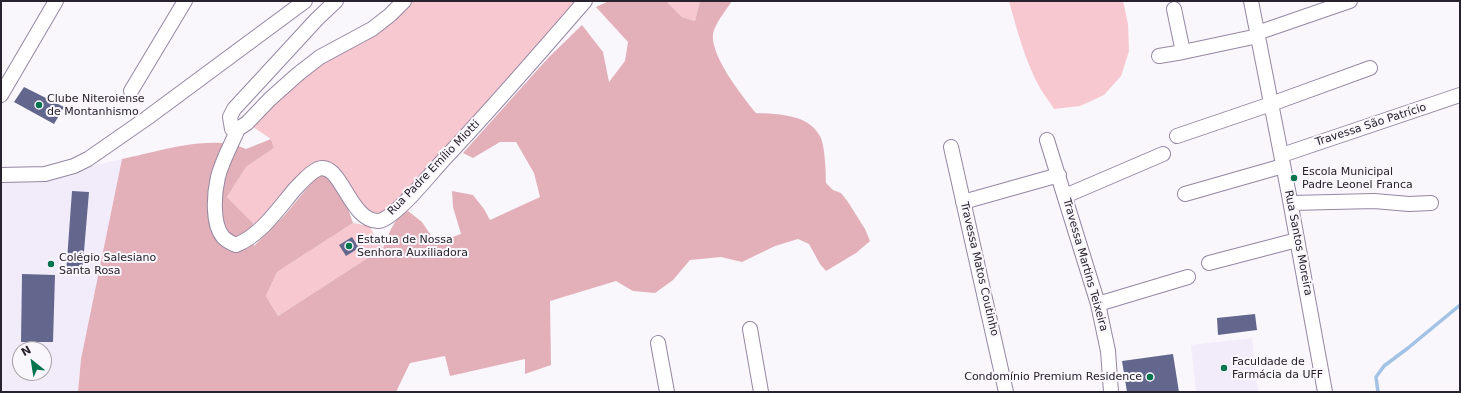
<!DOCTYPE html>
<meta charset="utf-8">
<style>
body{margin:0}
#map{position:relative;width:1461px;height:393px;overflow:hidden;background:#f9f6fc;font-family:"DejaVu Sans",sans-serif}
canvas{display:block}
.frame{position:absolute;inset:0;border:2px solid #27222d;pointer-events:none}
.north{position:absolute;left:12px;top:341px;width:40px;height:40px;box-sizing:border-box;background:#f9f6fc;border:1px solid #a5a1a9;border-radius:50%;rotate:330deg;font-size:11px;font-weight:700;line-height:16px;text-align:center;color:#27222d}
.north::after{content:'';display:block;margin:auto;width:14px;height:18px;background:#02744e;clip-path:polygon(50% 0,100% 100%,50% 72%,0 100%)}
</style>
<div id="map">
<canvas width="1461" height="393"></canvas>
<div class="frame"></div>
<div class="north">N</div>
</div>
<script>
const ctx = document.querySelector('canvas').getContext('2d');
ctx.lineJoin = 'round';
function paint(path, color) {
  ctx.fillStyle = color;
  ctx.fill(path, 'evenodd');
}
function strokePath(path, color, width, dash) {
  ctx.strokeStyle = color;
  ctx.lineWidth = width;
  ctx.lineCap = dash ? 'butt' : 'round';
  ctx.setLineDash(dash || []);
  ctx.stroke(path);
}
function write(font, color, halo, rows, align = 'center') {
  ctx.font = font + ' "DejaVu Sans",sans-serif';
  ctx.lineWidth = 4;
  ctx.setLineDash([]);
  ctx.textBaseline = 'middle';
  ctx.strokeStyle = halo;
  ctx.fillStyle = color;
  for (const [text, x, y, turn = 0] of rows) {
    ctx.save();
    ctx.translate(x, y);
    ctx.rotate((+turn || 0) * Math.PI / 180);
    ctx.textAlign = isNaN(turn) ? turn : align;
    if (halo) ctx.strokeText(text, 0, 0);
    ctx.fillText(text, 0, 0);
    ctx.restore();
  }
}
const built = new Path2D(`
 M122,159L81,359L78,392H1V180L48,177ZM20,349H44V373H20Z
 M1252,338L1258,392H1196L1191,345Z`);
const green = new Path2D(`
 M404,1H585L478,123L378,221L325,168L259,230L253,223L227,197L246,167L274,148L271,139L247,123L270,99Z
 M663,1H700L695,21L682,17L667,2Z
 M1009,1H1123L1128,24L1129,51L1121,76L1104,95L1080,106L1054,109C1050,102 1044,95 1040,88C1025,61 1017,30 1009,1Z
 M353,223L369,226L383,248L278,316L266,296L277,272Z`);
const forest = new Path2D(`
 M609,1H663L667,2L682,17L695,21L700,1H732C726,10 718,20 714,30C706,51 743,97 756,113C778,114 808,114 820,136C825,145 826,173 826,183L833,190L841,193L848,202L865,229L870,241L856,253L826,271L820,264L809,244L798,239L775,246L742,262L721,257L690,260L673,280L655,293L633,291L616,281L550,301L551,365L525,374V359L450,376L445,356L410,363L396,392H78L81,359L122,159C157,152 213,133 246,149L271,139L274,148L246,167L227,197L253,223L254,246L284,216L313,181L323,172L339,186L347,206L353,223L277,272L266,296L278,316L383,248L391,229L398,217L408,211L422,222L436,243L461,234L453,207L452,191L473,195L484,209L490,220L540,197L534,173L516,142H500L473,158L463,153L548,58L582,25L603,52L609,82L625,61L628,42L596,7Z`);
const stream = new Path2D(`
 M1378,392L1376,377L1384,366L1408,348L1460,305`);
const building = new Path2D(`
 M24,87L64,107L54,124L14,102Z
 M72,191L89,192L82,275L66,274Z
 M352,237L359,248L346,256L339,245Z
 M22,274L55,275L53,342H21Z
 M1255,314L1257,330L1218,335L1217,318Z
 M1173,354L1179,392H1127L1122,361Z`);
const minor = new Path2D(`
 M336,1L317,19L234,109L230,117L232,129H238L247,123L270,99L298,74L320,57L372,29L390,15L404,1
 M1251,1L1289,195L1325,392
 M1174,9L1183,52
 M1257,33L1350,1
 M1159,56L1183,52L1258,36
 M131,91L185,1
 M1,95L56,1
 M238,129C231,145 222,161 218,177C214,194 212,224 223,237C227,241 231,243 236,245C261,235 278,209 295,189C302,182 309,173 318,169C341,160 349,221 378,221C382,221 386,218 389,216C410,201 430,174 448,155C495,105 540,53 585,1
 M1177,136L1271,104L1370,68
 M1047,140L1098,304L1108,351L1111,392
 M951,147L1006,392
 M1282,155L1460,95
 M1,175L45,174L74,166L88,159L147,118L305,1
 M1185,194L1283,166
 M1065,196L1163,154
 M963,202L1059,175
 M1291,203L1374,201L1409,204L1431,203
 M1209,263L1297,240
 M1098,304L1188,277
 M750,329L761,392
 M658,343L667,392`);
const markers = [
 [39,105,4,"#02744e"],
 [1294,178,4,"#02744e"],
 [349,246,4,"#02744e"],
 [51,264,4,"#02744e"],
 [1224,368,4,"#02744e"],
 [1150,377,4,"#02744e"]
];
const poiNames = [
 ["Clube Niteroiense",47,99],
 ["de Montanhismo",47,112],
 ["Escola Municipal",1302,172],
 ["Padre Leonel Franca",1302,185],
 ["Estatua de Nossa",357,240],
 ["Senhora Auxiliadora",357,253],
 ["Colégio Salesiano",59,258],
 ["Santa Rosa",59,271],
 ["Faculdade de",1232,362],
 ["Farmácia da UFF",1232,375],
 ["Condomínio Premium Residence",1142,377,"right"]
];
const streetNames = [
 ["Travessa São Patrício",1371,125,-18],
 ["Rua Padre Emílio Miotti",434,168,-46],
 ["Rua Santos Moreira",1298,243,79],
 ["Travessa Martins Teixeira",1085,265,74],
 ["Travessa Matos Coutinho",979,269,77]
];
paint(built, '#f2ebf9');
paint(green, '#f8c8d0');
paint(forest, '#e3b0b9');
strokePath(stream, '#a2c3e5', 3.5);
paint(building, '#63678d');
strokePath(minor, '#9587a2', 16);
strokePath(minor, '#fff', 14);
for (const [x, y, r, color] of markers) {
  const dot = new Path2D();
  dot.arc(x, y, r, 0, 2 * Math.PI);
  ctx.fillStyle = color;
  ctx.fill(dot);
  strokePath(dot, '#f9f6fc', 1.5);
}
write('11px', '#27222d', '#f9f6fc', poiNames, 'left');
write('11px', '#27222d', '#f9f6fc', streetNames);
</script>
